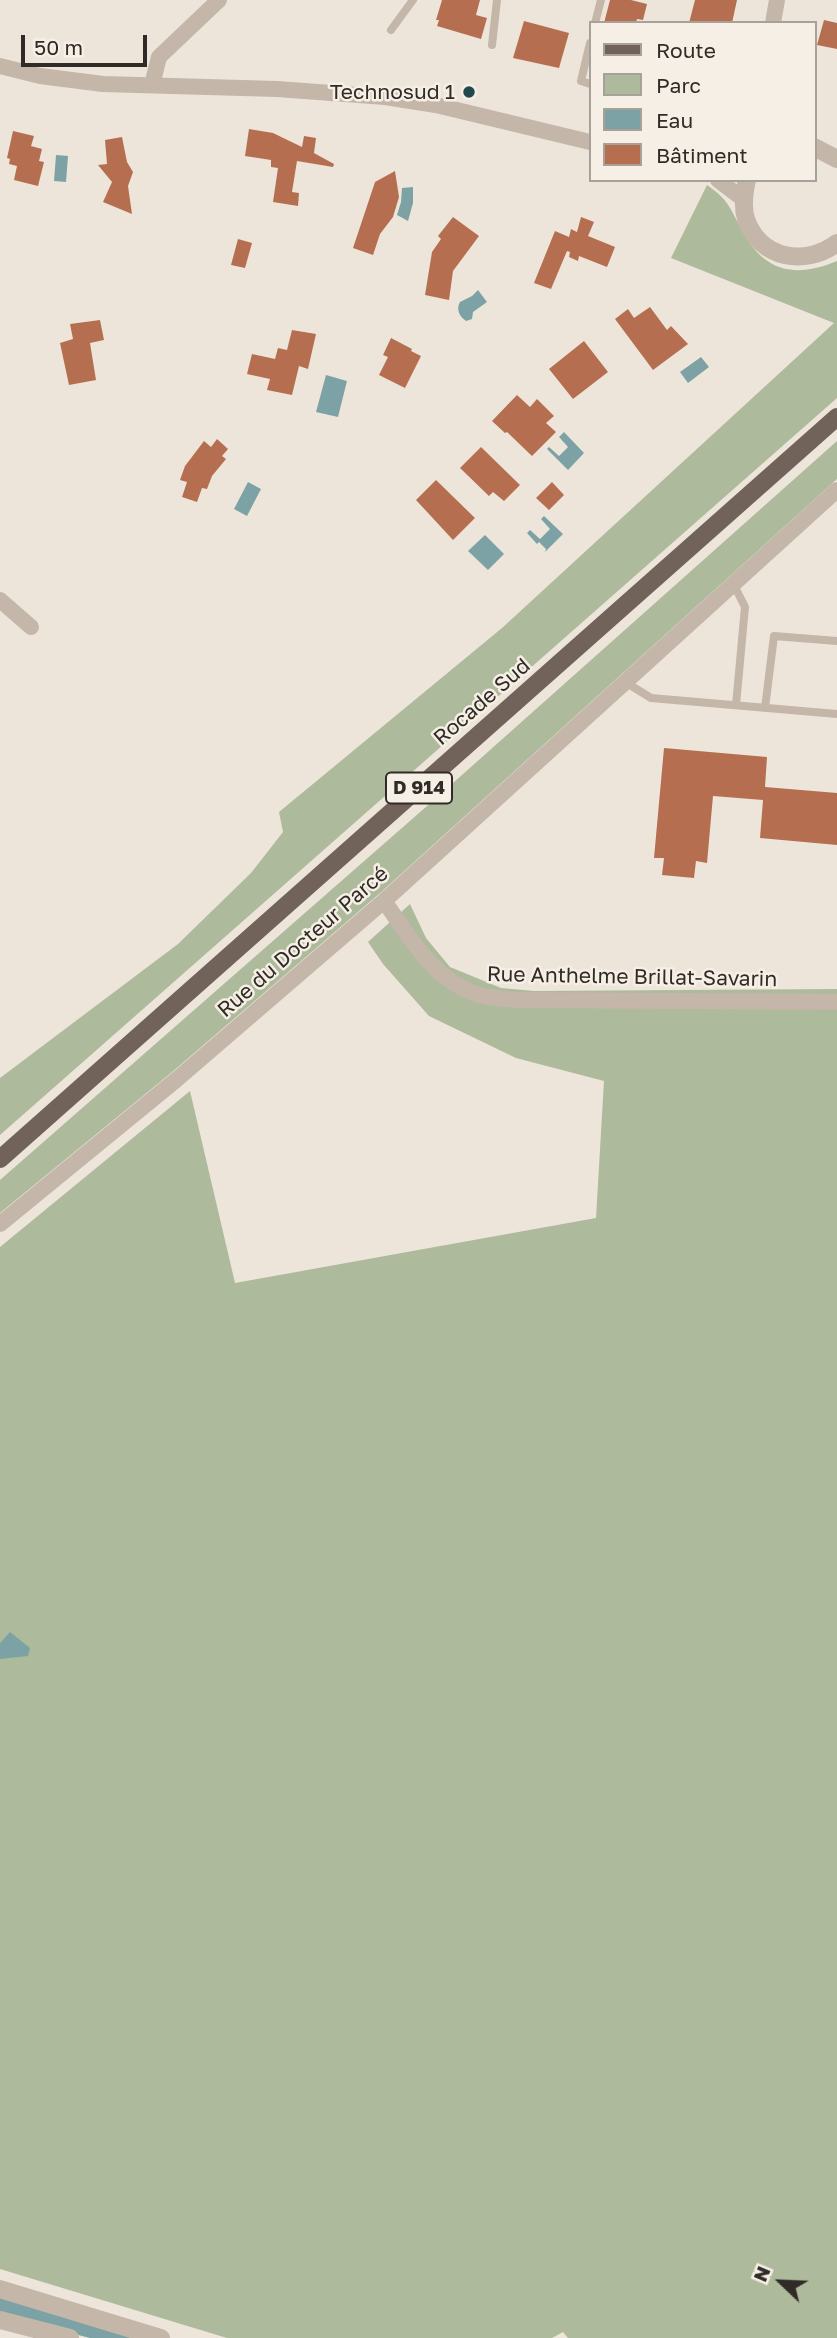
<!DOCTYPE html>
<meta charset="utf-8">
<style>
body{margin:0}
#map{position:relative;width:837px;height:2338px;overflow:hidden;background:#ede5da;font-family:"Golos Text",sans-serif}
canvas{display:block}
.legend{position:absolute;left:589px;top:21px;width:228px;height:161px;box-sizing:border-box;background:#f6efe5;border:2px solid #a7a199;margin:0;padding:9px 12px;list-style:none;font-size:21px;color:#312b27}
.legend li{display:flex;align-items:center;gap:14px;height:35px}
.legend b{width:35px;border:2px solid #a7a199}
.north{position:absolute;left:746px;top:2247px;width:70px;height:70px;-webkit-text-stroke:5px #f6efe5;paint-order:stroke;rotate:293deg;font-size:19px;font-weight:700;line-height:28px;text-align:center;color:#312b27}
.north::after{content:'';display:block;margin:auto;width:24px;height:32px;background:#312b27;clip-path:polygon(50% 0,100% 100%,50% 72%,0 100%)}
.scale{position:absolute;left:21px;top:35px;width:126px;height:32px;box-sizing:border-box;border:4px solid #312b27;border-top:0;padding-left:9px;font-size:21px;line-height:24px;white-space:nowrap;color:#312b27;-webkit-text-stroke:5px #f6efe5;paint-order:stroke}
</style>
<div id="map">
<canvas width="837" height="2338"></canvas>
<ul class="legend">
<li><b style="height:9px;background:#71635a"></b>Route</li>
<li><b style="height:19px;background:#aeba9c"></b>Parc</li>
<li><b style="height:19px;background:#7da2a6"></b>Eau</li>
<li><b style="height:19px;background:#b56f50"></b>Bâtiment</li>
</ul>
<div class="north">N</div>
<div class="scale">50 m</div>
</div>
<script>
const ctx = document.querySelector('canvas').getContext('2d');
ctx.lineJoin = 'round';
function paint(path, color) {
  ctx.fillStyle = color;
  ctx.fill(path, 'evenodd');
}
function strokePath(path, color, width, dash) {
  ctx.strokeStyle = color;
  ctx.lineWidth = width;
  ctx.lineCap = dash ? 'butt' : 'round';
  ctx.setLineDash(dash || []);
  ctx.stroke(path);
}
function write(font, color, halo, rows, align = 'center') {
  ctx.font = font + ' "Golos Text",sans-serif';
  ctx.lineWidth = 5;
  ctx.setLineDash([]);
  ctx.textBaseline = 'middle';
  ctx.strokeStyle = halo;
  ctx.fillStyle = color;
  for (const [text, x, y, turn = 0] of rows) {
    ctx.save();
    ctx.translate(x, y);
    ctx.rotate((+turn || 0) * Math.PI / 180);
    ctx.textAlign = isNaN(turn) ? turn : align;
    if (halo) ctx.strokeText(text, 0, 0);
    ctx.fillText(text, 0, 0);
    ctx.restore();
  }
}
const green = new Path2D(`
 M707,185C730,201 730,209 743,232C765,273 797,278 837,261V398L0,1135V1078L178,944L251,873L283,832L279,812L502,628L834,323L671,258Z
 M837,441V479L379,894L171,1073L0,1213V1180L435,799Z
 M410,904L426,938L450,967L501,988L534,991L837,989V2338H568L563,2332L552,2338H227L0,2269V1247L190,1091L235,1283L596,1218L604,1081L516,1058L429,1016L383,964L368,942Z`);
const water = new Path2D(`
 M56,155L68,156L66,182L54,181Z
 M413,187V203L408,221L397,215L401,202L402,188Z
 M478,290L487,302L473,312L472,319L466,321C459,316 456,309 460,302L472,296Z
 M701,357L709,367L688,383L680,372Z
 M326,375L347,381L338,417L316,412Z
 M564,432L584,453L568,470L547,449L549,447L559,456L568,447L559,437Z
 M248,482L261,489L247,516L234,509Z
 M544,516L563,534L545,552L546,549L539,542L537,544L527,533L530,530L540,539L550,529L541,519Z
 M485,535L504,554L488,570L468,551Z
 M10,1632L30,1648L28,1656L0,1659V1643Z
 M0,2295L145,2338H90L0,2315Z`);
const building = new Path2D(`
 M442,0H480L476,15L487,18L481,39L437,26L439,20H436Z
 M610,0H631L647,4L643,20L637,19L636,23H604Z
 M695,0H737L732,23H689Z
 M824,20L837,23V49L817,45Z
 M524,21L569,33L559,68L513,58Z
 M249,129L273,133L302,147L304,136L316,138L314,153L334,164L333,167L297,161L292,192L299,193L298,206L273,202L278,168L271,167V160L245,156Z
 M13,131L34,136L31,146L42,149L39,161L44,162L38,186L14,180L17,166L9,164L10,159L7,158Z
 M122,137L127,162L133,172L128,186L132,214L103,202L112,182L98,165L107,164L105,140Z
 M395,171L399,197L393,217L380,234L373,255L353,248L375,182Z
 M453,217L479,236L453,271L449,300L425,295L432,252L441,239L438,236Z
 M581,217L594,222L588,236L615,247L607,267L579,256L578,261L569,257L570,252L567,251L551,289L534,283L555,231L569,237L571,229L577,232Z
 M238,239L252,243L245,268L231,265Z
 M650,307L667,330L671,326L688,344L653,370L615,319L628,309L634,318Z
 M100,320L104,340L90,343L96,380L69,385L60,343L73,339L70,324Z
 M292,330L316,334L308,369L299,366L292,395L267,390L270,379L247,374L252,354L275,359L278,348L287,350Z
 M391,338L412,349L411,351L421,356L405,388L379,375L388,357L383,355Z
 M584,341L608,372L573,399L549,369Z
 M517,395L530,407L537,399L554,416L546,423L556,432L532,456L507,432L505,433L492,421Z
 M217,439L228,449L222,456L226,459L212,476L207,489L202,488L197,502L182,497L187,482L180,480L185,466L204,441L211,447Z
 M481,447L520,485L504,501L493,492L489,496L460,468Z
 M436,480L475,518L453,540L416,500Z
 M552,482L564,495L549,510L536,498Z
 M664,748L767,757L765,787L837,793V845L760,838L763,800L713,796L707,863L696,861L694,878L662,875L664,858H654Z`);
const service = new Path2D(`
 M595,23L601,0
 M391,30L413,0
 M590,43L581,81L590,84
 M492,45L497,0
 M733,583L745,607L736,705
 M625,682L651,698L837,714
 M765,708L774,636L837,641`);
const minor = new Path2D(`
 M773,23L777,0
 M0,66L40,76L103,84L277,89L385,97L436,105L590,142
 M152,85L159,57L219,0
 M718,180L743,199
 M0,600L31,627
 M384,901C410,937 432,979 476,994C488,998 503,998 515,1000L837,1002
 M0,1224L176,1080L384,901L837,490`);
const tertiary = new Path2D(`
 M814,147L837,159
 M747,180C744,193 742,206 746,219C760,259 805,267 837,243
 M0,2289L161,2338
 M0,2320L70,2338`);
const primary = new Path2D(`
 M0,1159L837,417`);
const markers = [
 [469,92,7,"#22484d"]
];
const shields = [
 [419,788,66]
];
const shieldNames = [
 ["D 914",419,788]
];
const poiNames = [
 ["Technosud 1",455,92]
];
const streetNames = [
 ["Rocade Sud",482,702,-41],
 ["Rue du Docteur Parcé",303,942,-41],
 ["Rue Anthelme Brillat-Savarin",632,977,1]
];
paint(green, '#aeba9c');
paint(water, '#7da2a6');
paint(building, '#b56f50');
strokePath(service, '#c4b6a8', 8);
strokePath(minor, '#c4b6a8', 16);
strokePath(tertiary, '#c4b6a8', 18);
strokePath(primary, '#71635a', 18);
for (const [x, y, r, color] of markers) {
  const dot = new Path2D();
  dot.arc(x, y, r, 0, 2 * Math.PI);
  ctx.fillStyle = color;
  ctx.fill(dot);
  strokePath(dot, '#f6efe5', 2.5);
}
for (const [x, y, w] of shields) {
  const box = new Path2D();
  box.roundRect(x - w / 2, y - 15.5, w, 31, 5);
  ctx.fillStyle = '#f6efe5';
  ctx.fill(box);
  strokePath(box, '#312b27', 2);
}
write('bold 19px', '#312b27', null, shieldNames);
write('21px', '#312b27', '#f6efe5', poiNames, 'right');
write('21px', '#312b27', '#f6efe5', streetNames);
</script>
